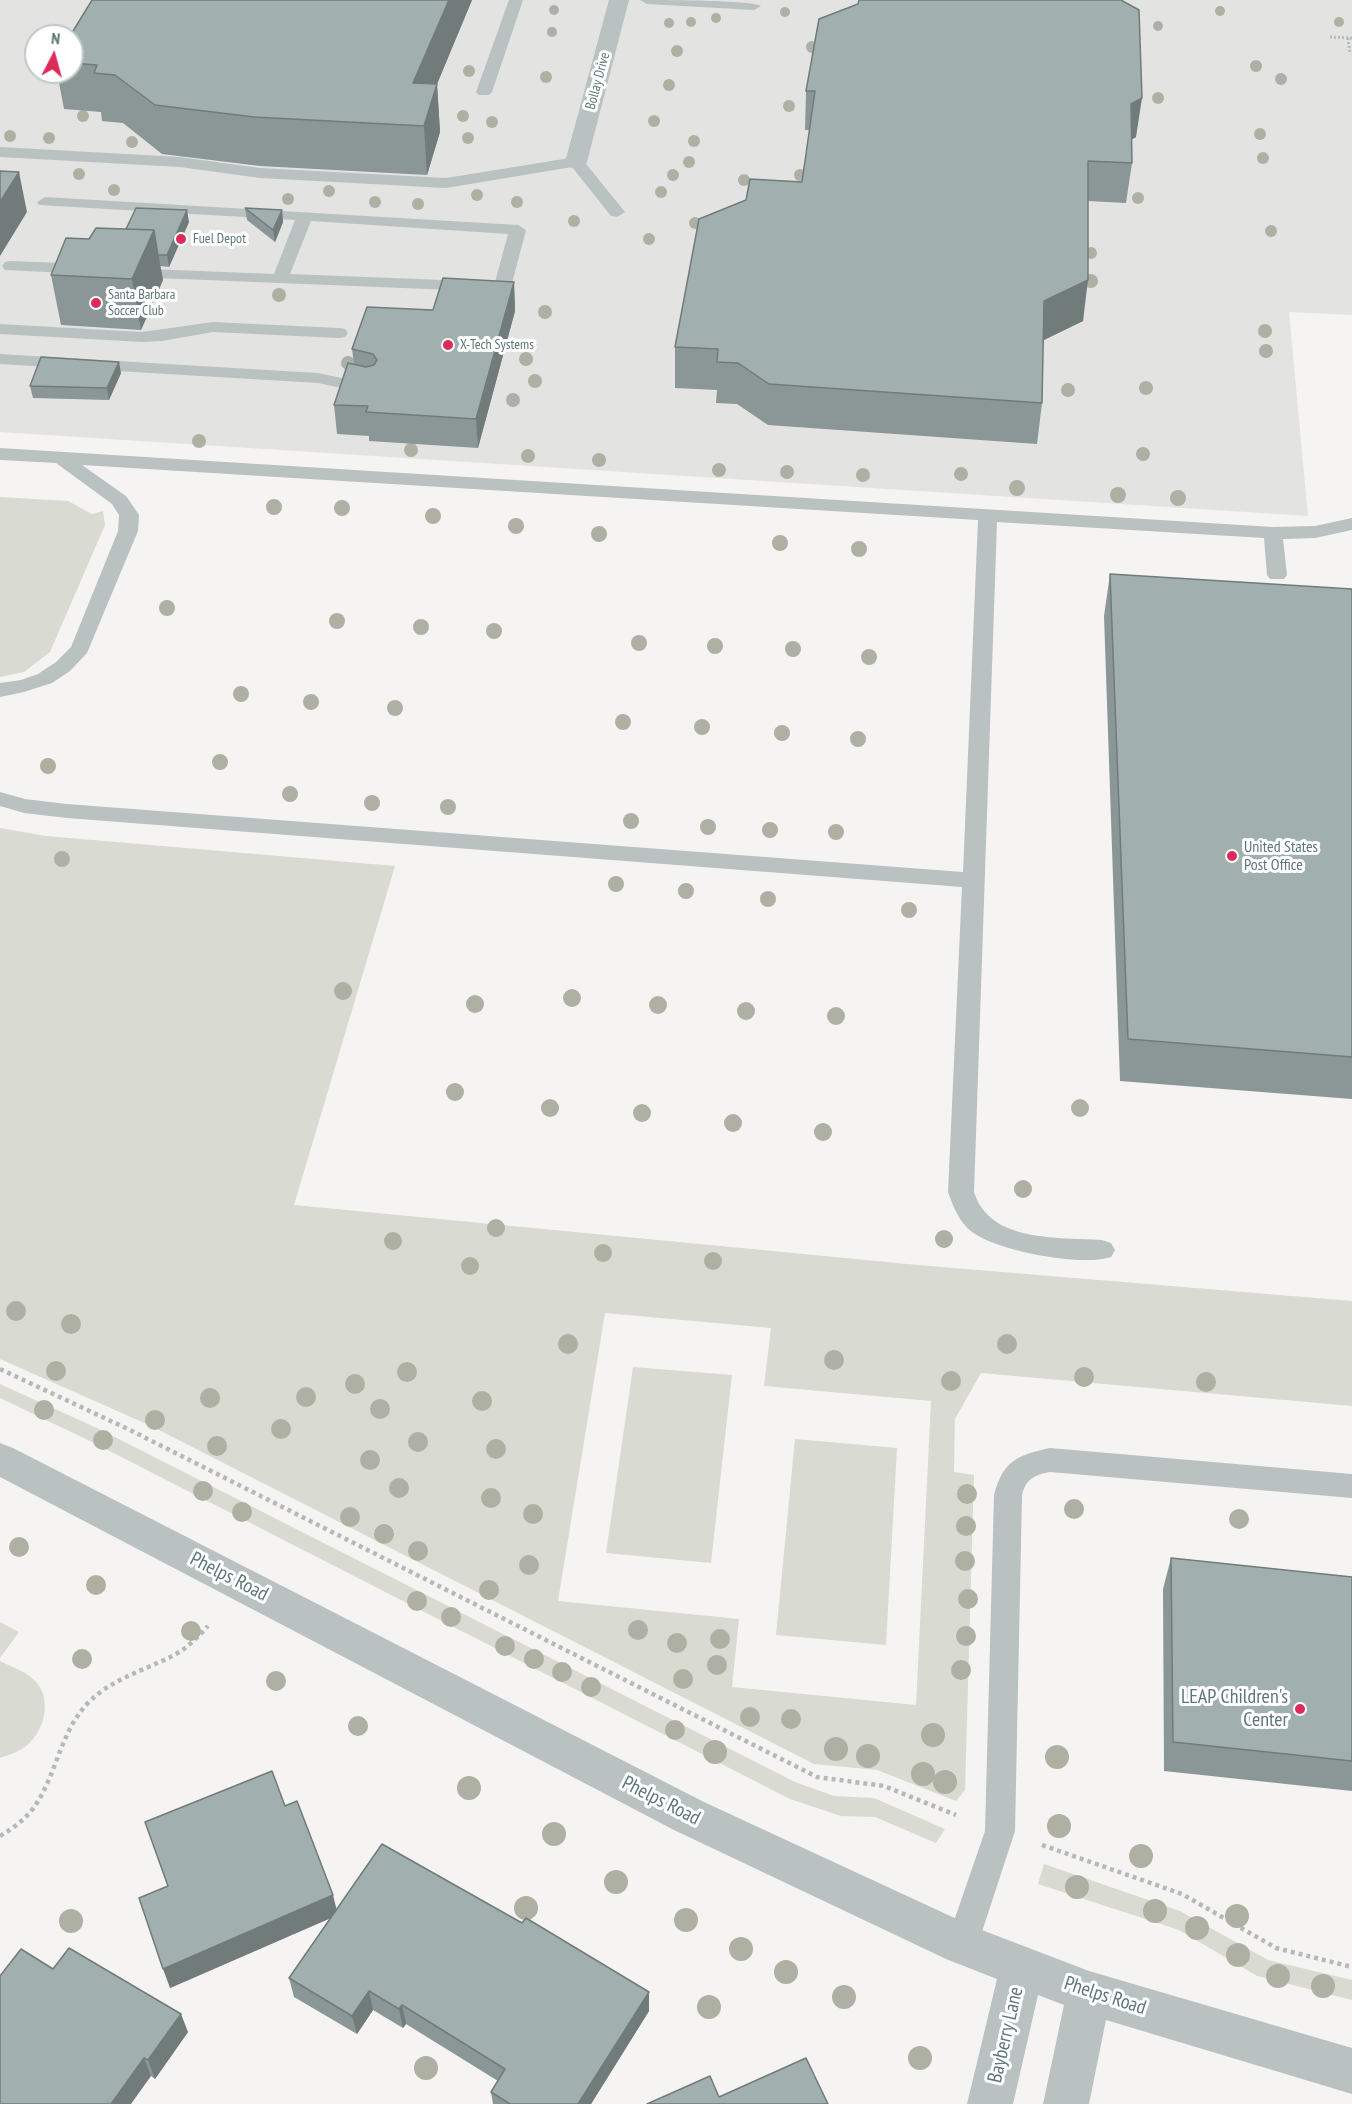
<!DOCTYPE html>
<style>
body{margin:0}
#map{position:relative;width:1352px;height:2104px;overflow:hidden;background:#f5f4f2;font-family:"PT Sans Narrow",sans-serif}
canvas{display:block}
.north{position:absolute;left:24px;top:24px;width:60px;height:60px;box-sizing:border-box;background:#fff;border:2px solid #bec9c8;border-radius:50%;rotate:6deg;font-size:16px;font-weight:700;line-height:24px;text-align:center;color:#5d7775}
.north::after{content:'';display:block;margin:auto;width:21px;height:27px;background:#dc2b59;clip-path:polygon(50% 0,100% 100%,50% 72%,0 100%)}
</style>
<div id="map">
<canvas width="1352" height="2104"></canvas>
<div class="north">N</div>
</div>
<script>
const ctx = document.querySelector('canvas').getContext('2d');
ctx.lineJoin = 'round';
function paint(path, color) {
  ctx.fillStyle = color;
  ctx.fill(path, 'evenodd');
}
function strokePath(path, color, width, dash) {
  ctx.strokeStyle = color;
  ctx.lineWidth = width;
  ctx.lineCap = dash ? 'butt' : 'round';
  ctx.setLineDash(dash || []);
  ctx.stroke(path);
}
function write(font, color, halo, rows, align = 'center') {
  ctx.font = font + ' "PT Sans Narrow",sans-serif';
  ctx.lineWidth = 6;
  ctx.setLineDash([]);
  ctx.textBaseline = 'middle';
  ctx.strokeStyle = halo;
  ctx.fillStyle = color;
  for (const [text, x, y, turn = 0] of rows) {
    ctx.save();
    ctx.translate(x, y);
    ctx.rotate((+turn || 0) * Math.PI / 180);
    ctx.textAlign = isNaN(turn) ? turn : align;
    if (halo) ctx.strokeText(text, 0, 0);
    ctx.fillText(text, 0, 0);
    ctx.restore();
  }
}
const built = new Path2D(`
 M0,0H1352V315L1289,312L1308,516L0,432ZM36,36H72V72H36Z`);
const green = new Path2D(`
 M0,497L68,501L92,514L103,511L105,525L50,652L24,672L0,677Z
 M0,828L46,836L395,866L294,1205L918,1265L1352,1301V1406L981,1373L955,1419L954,1472L974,1475L965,1790L956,1801L877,1770L814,1764L151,1426L0,1359ZM605,1313L771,1328L764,1386L931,1401L916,1705L732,1687L739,1619L558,1601Z
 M633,1367L732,1375L711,1563L606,1553Z
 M0,1384L99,1429L795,1782L834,1796L874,1798L945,1829L936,1843L875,1817L841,1816L790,1799L90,1441L0,1398Z
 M795,1439L897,1448L886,1645L776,1635Z
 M0,1622L19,1632L0,1658Z
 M0,1661C12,1667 28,1672 37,1683C52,1701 44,1732 26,1746C19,1752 8,1755 0,1758Z
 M1044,1864L1180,1911L1268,1960L1352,1980V2000L1257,1976L1179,1930L1038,1884Z`);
const pathFar1 = new Path2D(`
 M1330,37L1352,38
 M1348,38L1350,54`);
const path = new Path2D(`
 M0,1369L130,1430L817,1777L884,1786L956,1815
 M0,1836C12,1829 23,1821 32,1810C57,1777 59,1732 89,1702C115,1676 151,1669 181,1651C191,1644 200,1635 208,1626
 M1042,1845L1182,1894L1276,1948L1352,1967`);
const service = new Path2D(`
 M509,0H523L492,92L489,95H479L476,92Z
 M640,0C659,0 752,0 761,6L754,10L647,4Z
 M0,147L180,157L260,168L446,178L576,157L582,159L625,212L617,217L611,216L572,167L446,188L260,178L180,167L0,157Z
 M45,197L518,225L526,230L511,287L508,291L502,292L131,277L125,276L122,272L125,268L274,274L295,220L39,205L37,202ZM311,221L508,234L495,282L290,274Z
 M11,261L87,264L93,265L96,269L93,273L87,274L5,270L2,266L5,262Z
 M213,322L339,328L345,329L348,333L345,337L339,338L213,332L162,341L142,342L0,334V324L142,332Z
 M0,354L318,373L375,385L378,389L375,393L369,394L318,383L0,364Z
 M0,448L1273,527L1315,526L1352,518V530L1315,538L1283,539L1287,575L1284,579H1270L1267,575L1264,538L997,522L974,1192C990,1243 1058,1237 1102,1240L1111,1243L1115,1250L1111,1257C1081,1267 998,1251 972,1232C959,1222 953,1206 948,1192L962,887L67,818L24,813L0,806V792L25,799L67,804L963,872L978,520L82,465L126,496L139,515L138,531L87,653L70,671L52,683L24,692L0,697V683L21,680L38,674L56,662L71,647L118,531L119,515L112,504L56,463L0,460Z
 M1050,1448L1352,1474V1498L1050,1472C1034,1475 1026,1479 1022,1495L1015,1831L978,1944L973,1955L962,1959L951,1955L946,1944L985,1831L994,1495C1003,1461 1017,1455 1050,1448Z`);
const minor = new Path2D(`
 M609,0H629L587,162L584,167L576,169L568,167L565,162Z
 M0,1443L13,1448L704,1802L974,1927L1089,1971L1352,2048V2094L1106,2020L1089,2104H1043L1064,2005L1038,1995L1013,2104H967L997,1979L946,1959L674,1830L0,1477Z`);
const trees = [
 [554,10,5],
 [1220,11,5],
 [785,12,5],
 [716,18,5],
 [691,22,5],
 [1339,22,5],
 [669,23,5],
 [1158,26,5],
 [552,32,5],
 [812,47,6],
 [677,51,6],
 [1256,66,6],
 [469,71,6],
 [546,77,6],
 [1281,79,6],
 [669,85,6],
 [1158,98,6],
 [789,106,6],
 [83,116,6],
 [463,116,6],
 [654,121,6],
 [492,122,6],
 [1260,134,6],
 [10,136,6],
 [49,138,6],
 [468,138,6],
 [694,141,6],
 [132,142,6],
 [1263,158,6],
 [689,162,6],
 [79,174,6],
 [673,175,6],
 [800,175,6],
 [744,180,6],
 [114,190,6],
 [329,191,6],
 [661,192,6],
 [477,195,6],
 [1138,198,6],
 [288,199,6],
 [375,202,6],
 [517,202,6],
 [418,204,6],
 [574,221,6],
 [695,223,6],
 [1271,231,6],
 [649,239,6],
 [1091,253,6],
 [1091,281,7],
 [279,295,7],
 [545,312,7],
 [1265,331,7],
 [1266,351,7],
 [526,359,7],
 [348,363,7],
 [535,381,7],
 [1146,388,7],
 [1068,390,7],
 [513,400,7],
 [199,441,7],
 [411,450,7],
 [1143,454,7],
 [528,456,7],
 [599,460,7],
 [719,470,7],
 [787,472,7],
 [961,474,7],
 [863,475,7],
 [1017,488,8],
 [1118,495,8],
 [1178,498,8],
 [274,507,8],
 [342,508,8],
 [433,516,8],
 [516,526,8],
 [599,534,8],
 [780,543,8],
 [859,549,8],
 [167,608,8],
 [337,621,8],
 [421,627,8],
 [494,631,8],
 [639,643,8],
 [715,646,8],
 [793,649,8],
 [869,657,8],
 [241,694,8],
 [311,702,8],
 [395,708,8],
 [623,722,8],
 [702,727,8],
 [782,733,8],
 [858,739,8],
 [220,762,8],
 [48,766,8],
 [290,794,8],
 [372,803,8],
 [448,807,8],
 [631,821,8],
 [708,827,8],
 [770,830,8],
 [836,832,8],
 [62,859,8],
 [616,884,8],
 [686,891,8],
 [768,899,8],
 [909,910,8],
 [343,991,9],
 [572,998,9],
 [475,1004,9],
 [658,1005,9],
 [746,1011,9],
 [836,1016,9],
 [455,1092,9],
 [550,1108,9],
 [1080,1108,9],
 [642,1113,9],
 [733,1123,9],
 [823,1132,9],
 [1023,1189,9],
 [496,1228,9],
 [944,1239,9],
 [393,1241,9],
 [603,1253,9],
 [713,1261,9],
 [470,1266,9],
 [16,1311,10],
 [71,1324,10],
 [568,1344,10],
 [1007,1344,10],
 [834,1360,10],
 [56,1371,10],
 [407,1372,10],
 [1084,1377,10],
 [951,1381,10],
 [1206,1382,10],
 [355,1384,10],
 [306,1397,10],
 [210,1398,10],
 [482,1401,10],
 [380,1409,10],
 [44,1410,10],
 [155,1420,10],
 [281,1429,10],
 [103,1440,10],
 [418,1442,10],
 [217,1446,10],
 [496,1449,10],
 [370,1460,10],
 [399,1488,10],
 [203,1491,10],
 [967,1494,10],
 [491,1498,10],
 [1074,1509,10],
 [242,1512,10],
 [533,1514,10],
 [350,1517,10],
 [1239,1519,10],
 [966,1526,10],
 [384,1534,10],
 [19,1547,10],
 [418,1551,10],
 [965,1561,10],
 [529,1565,10],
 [96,1585,10],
 [489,1590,10],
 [968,1599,10],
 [417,1601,10],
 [451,1617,10],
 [638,1630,10],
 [191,1631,10],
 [966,1636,10],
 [720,1639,10],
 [677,1643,10],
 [505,1646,10],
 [82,1659,10],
 [534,1659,10],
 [717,1665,10],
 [961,1670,10],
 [562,1672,10],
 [683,1679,10],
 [276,1681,10],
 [591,1687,10],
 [750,1717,10],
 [791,1719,10],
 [358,1726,10],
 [675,1730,10],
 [933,1735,12],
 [836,1749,12],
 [715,1752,12],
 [868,1756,12],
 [1057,1757,12],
 [923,1774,12],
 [945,1782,12],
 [469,1788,12],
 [1059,1826,12],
 [554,1834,12],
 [1141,1856,12],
 [616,1882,12],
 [1077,1887,12],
 [526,1908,12],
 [1155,1911,12],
 [1237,1916,12],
 [686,1920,12],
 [71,1921,12],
 [1197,1928,12],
 [741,1949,12],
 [1238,1955,12],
 [786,1972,12],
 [1278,1976,12],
 [1323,1986,12],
 [844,1997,12],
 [709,2007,12],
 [920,2058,12],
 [426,2068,12]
];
const wall = new Path2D(`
 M92,0H472L437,84L440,132L427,175L260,166L162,154L123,123L102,121L101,112L64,109L57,72H72V36Z
 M819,19L1136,137L1131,140L1132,163L1126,203L1088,201L1083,321L1043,340L1042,403L1037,444L768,425L737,404L716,403L717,390L675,388V347L802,182L810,130H805L806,91Z
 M245,208L282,210L283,222L275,242L247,220Z
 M189,222L169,267L160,266L163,280L141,330L61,325L51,275L89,239L126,229Z
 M514,282L515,311L478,448L369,441V436L337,434L334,405L354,364L352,349L433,310Z
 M121,373L109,400L33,398L30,386Z
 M1110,574L1352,589V1099L1120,1081L1104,616Z
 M1171,1558L1352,1577V1791L1164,1771L1163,1589Z
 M285,1806L336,1909L649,2011L591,2104H493L491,2092L498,2081L406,2024L403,2028L373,2010L357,2034L294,1997L289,1978L330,1918L170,1988L167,1886Z
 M53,1969L188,2032L155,2079L151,2076Z`);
const shadedWall = new Path2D(`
 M449,0H472L437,84L440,132L427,175L424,126L413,83Z
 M1142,98L1136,137L1126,142L1131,104Z
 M19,172L27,212L0,256V202Z
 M187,210L189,222L169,267L167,255Z
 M282,210L283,222L275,242L273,230Z
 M154,230L163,280L141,330L132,279Z
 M1088,280L1083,321L1040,342L1044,301Z
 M514,282L515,311L478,448L476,419Z
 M119,362L121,373L109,400L107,388Z
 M333,1895L338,1915L170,1988L163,1969Z
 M369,1991L373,2010L357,2034L352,2016Z
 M649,1992V2011L591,2104H578Z
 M402,2005L406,2024L403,2028L399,2009Z
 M181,2014L188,2032L155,2079L148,2060Z
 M144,2058L151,2076L131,2104H111Z`);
const building = new Path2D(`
 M92,0H449L413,83L437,84L424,126L254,117L155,105L115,75L94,73L97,65L72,63V36H70Z
 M859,0H1121L1139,10L1142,98L1131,104L1132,163L1088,161V280L1044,301L1042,403L769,384L738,363L717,362L718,349L675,347L699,219L746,200L750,179L802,182L815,91H806L819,19L858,4Z
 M0,171L19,172L0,202Z
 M136,208L187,210L167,255H158L154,230L126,229Z
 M245,208L282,210L273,230Z
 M96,228L154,230L132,279L51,275L66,238L89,239Z
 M443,278L514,282L476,419L366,412L368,406L334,405L348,363L366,367L374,365L377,360L373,354L352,349L367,307L433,310Z
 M41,357L119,362L107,388L30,386Z
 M1110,574L1352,589V1057L1128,1039Z
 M1171,1558L1352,1577V1761L1173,1742Z
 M272,1771L285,1806L297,1801L333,1895L163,1969L139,1898L168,1886L145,1822Z
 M382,1844L522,1923L526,1918L649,1992L578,2104H510L491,2092L505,2069L402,2005L399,2009L369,1991L352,2016L289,1978Z
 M69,1948L181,2014L148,2060L144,2058L111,2104H0V1976L21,1949L53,1969Z
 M806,2058L828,2104H647L710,2076L719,2097Z`);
const markers = [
 [181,239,6,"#dc2b59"],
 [96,303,6,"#dc2b59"],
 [448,345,6,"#dc2b59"],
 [1232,856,6,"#dc2b59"],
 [1300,1709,6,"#dc2b59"]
];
const farStreetnames = [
 ["Bollay Drive",598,81,-75]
];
const farPoinames = [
 ["Fuel Depot",193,239],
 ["Santa Barbara",108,295],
 ["Soccer Club",108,311],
 ["X-Tech Systems",460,345]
];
const poiNames = [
 ["United States",1244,847],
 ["Post Office",1244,865]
];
const nearStreetnames = [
 ["Phelps Road",229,1577,27],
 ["Phelps Road",661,1801,27],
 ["Phelps Road",1105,1996,18],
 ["Bayberry Lane",1006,2035,-77]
];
const nearPoinames = [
 ["LEAP Children's",1288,1697],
 ["Center",1288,1720]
];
paint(built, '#e3e4e2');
paint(green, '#d9dad1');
strokePath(pathFar1, '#b4baba', 3, [2, 2]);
strokePath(path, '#b4baba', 4.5, [4, 4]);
paint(service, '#b9c2c1');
paint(minor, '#b9c2c1');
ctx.fillStyle = '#aeb0a4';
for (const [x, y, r] of trees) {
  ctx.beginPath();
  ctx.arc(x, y, r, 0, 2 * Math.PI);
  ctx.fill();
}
paint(wall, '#8a9796');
paint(shadedWall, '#717b7a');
paint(building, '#a1b0ae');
strokePath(building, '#717b7a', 1.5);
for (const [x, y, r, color] of markers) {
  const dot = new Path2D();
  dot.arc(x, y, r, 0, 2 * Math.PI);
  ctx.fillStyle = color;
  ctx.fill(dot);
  strokePath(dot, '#fff', 2);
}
write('14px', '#5d7775', '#fff', farStreetnames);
write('14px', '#5d7775', '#fff', farPoinames, 'left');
write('16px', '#5d7775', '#fff', poiNames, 'left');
write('20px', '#5d7775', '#fff', nearStreetnames);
write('20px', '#5d7775', '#fff', nearPoinames, 'right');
</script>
